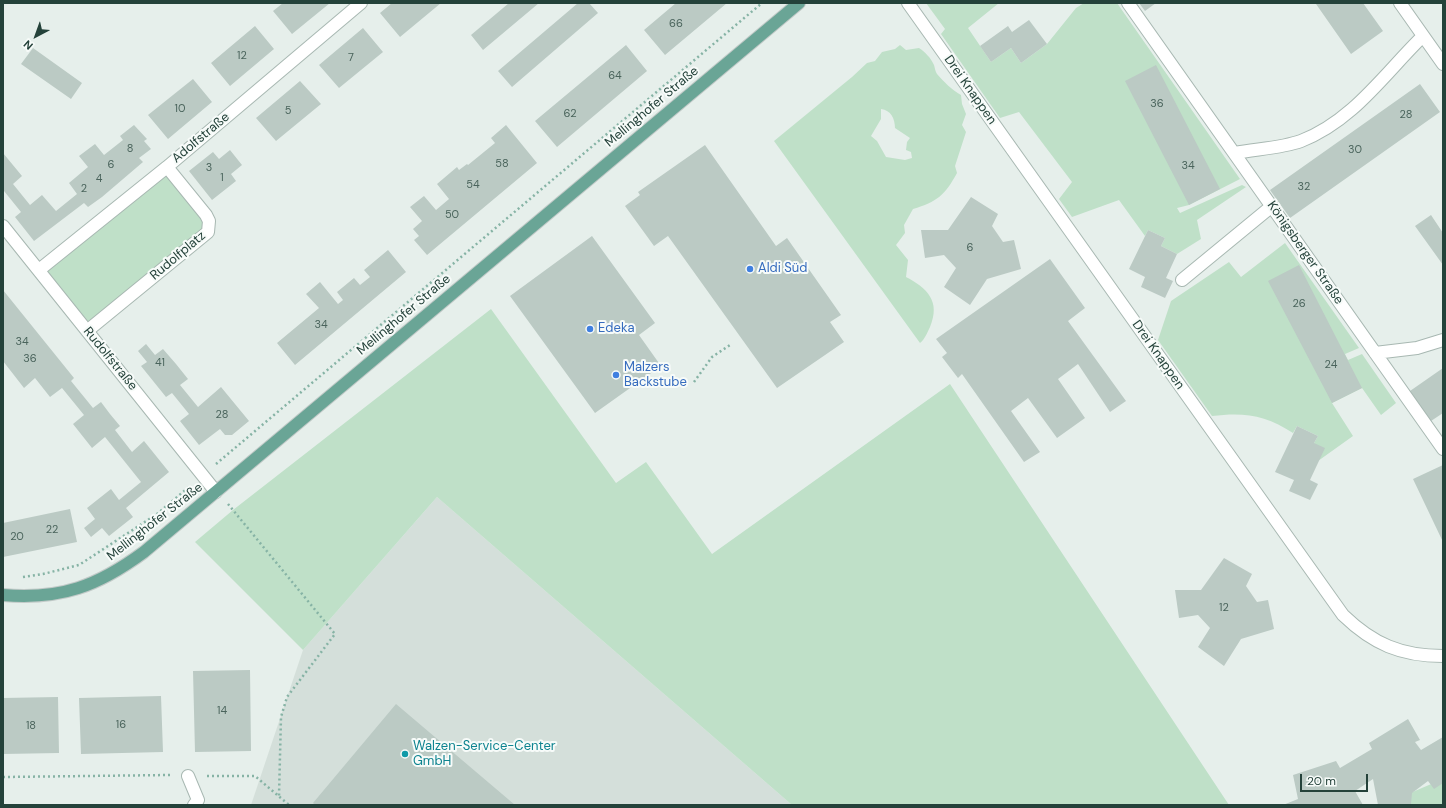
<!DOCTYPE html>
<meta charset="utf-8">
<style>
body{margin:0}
#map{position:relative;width:1446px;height:808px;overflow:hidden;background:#e6efeb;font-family:"DM Sans",sans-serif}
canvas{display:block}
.frame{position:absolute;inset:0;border:4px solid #24423a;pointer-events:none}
.north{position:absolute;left:16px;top:16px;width:40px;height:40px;-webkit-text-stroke:3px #f7fbf9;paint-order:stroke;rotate:221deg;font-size:11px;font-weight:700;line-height:16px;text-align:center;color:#24423a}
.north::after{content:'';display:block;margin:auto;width:14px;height:18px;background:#24423a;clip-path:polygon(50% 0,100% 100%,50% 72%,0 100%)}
.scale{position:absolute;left:1300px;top:774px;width:68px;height:18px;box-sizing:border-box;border:2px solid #24423a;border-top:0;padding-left:5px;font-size:12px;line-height:14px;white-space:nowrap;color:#24423a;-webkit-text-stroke:3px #f7fbf9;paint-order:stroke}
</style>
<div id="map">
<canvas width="1446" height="808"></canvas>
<div class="frame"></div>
<div class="north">N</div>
<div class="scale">20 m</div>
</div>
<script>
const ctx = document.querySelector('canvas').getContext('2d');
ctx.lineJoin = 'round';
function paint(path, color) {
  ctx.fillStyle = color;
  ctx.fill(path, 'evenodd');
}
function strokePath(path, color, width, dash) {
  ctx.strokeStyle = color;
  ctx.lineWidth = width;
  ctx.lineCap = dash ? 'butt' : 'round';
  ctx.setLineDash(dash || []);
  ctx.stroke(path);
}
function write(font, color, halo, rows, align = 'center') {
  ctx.font = font + ' "DM Sans",sans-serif';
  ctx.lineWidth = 4;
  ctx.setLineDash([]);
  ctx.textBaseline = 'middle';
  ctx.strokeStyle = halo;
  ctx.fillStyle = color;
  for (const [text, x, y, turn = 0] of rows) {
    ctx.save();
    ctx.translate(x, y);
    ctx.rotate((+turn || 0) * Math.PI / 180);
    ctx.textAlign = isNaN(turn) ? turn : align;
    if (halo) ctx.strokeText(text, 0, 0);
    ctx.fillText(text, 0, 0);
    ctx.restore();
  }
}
const built = new Path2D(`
 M437,497L792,805H251L303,650Z`);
const green = new Path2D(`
 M926,3H999L968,28L991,62L1011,48L1021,63L1047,44L1076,8L1084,3H1117L1240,179L1189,205L1177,208L1180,213L1242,185L1246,187L1197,220L1201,239L1177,254L1161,246L1165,238L1148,230L1145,236L1119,200L1072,217L1059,199L1072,182L1019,112L1000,118L941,34L945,29Z
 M900,45L906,50L919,48C925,52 931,58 934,65C935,68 935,71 937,74C944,82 952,90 961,95L962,104L966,114L962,125L966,132L955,166L957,173C945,195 937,202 913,209L904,225L905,233L896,245L908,260L906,277C927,288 941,301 930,327C927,333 925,339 920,343L774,141L852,77L867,63L875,61L882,52L895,49ZM881,109C891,110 895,119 895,128L910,138L907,142L906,150L911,152L912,158L905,160L886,157L877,141L871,136L881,119Z
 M167,167L210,227L87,331L39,270Z
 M1285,243L1359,348L1345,354L1348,360L1362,354L1396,403L1381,415L1362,388L1332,403L1353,436L1318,461L1314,443L1318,436L1297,426L1293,433C1266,415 1244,412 1212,416L1158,340L1171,301L1229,262L1241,277Z
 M491,309L616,483L646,462L712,554L950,384L1229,805H792L437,497L303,650L195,542L233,510Z
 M1443,779V805H1382Z`);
const building = new Path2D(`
 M283,3H330L292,34L273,11Z
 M392,3H441L400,37L380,13Z
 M509,3H539L483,50L471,35Z
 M578,3H589L598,13L512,87L498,71Z
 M676,3H727L665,55L644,30Z
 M1139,3H1156L1145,11Z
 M1318,3H1363L1383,31L1351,54L1316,4Z
 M1029,20L1047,44L1021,63L1011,48L991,62L980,46L1008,26L1012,32Z
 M255,26L274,49L230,86L211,63Z
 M363,28L383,52L339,88L319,65Z
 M626,45L647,71L557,147L535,121Z
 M33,48L82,83L71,99L21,64Z
 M1156,65L1220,189L1189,205L1125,81Z
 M193,79L212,102L168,139L148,115Z
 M300,81L321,104L276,141L256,118Z
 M1420,84L1440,112L1290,218L1270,190Z
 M134,125L147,139L144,141L151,149L139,158L143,162L102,197L88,207L84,203L34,241L15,217L21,212L4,191L3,192V153L22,176L13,184L30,205L42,195L56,211L77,194L69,183L88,167L79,156L95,144L104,155L123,140L120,136Z
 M506,125L537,163L427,255L414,240L419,236L413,229L422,221L410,207L424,196L436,210L449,199L437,184L457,167L459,170L467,164L468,165L495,143L491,138Z
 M705,145L776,246L787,238L841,315L830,322L844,342L777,388L668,236L654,246L625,206L640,195L638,192Z
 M230,150L242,165L231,174L236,181L212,200L189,171L213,152L219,159Z
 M971,197L998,214L992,226L1003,242L1014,240L1021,269L987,279L970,305L944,287L956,268L944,255L925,258L921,230H948Z
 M1431,215L1443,233V265L1415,226Z
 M1148,230L1165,238L1161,246L1177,254L1166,278L1173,281L1165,298L1141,287L1145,277L1129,269Z
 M592,236L655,323L639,335L661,366L595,413L510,296Z
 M388,250L406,272L295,365L277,343L319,308L306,294L320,282L338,304L343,300L337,292L354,278L360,285L370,277L364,270Z
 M1050,259L1085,308L1068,321L1126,401L1110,412L1078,364L1058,379L1085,418L1057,438L1028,398L1011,411L1040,452L1024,462L962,374L958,378L942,357L947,353L936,339Z
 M1299,265L1362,388L1332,403L1268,281Z
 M3,290L74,378L71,381L93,408L101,402L110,414L120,426L115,430L132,452L144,441L169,472L126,508L133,517L109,536L102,528L91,537L84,528L95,519L87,508L111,489L119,500L141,482L105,437L92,448L73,424L84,415L62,388L50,397L35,378L24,388L3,361Z
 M146,344L155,355L163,349L176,364L188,379L180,385L198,407L221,387L249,421L232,435H225L220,429L199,445L180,421L189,414L172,393L166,397L141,366L147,362L138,351Z
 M1443,368V413L1431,421L1410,391Z
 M1297,426L1318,436L1314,443L1325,448L1310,480L1318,484L1310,500L1289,491L1294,480L1275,472Z
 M1443,465V542L1413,479Z
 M70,509L77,542L3,557V523Z
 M1224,558L1252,574L1246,586L1257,602L1268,600L1274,629L1241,639L1224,666L1198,647L1210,628L1198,615L1179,618L1175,590H1201Z
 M250,670L251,751L195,752L193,671Z
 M161,696L163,752L81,754L79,698Z
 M58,697L59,753L3,754V698Z
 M396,704L515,805H315L313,803Z
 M1408,719L1420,740L1415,742L1421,750L1443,737V783L1434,789L1428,781L1412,793L1411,804L1378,805L1373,779L1355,791L1363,805H1283L1298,799L1293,775L1336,761L1340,768L1372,749L1369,743Z`);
const path = new Path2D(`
 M694,382L712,357L730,345
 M216,464L762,3
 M228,504L335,634L287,697L281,717L279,796
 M23,577L43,574L79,565L157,514L190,486
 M207,776H255L289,805
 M3,777L170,775`);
const minor = new Path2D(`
 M908,3L1343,615C1373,644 1401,656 1443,656
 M1128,3L1443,449
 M1400,3L1443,64
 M1235,153C1255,149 1282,148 1301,141C1353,121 1385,73 1423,36
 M3,226L216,492
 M39,270L167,167L361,3
 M1182,280L1272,206
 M87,331L208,232L209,221L206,215L167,167
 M1375,353L1417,348L1443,340
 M188,776L198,800L194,805`);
const major = new Path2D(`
 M3,595C61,600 98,586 144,552L799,3`);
const markers = [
 [750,269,4,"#3f7fe0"],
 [590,329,4,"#3f7fe0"],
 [616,375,4,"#3f7fe0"],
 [405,754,4,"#0f9aa8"]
];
const numberNames = [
 ["66",676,24],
 ["12",242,56],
 ["7",351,58],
 ["64",615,76],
 ["36",1157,104],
 ["10",180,109],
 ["5",288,111],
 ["62",570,114],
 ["28",1406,115],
 ["8",130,149],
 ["30",1355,150],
 ["58",502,164],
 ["6",111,165],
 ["34",1188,166],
 ["3",209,168],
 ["1",222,178],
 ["4",99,179],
 ["54",473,185],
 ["32",1304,187],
 ["2",84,189],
 ["50",452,215],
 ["6",970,248],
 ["26",1299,304],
 ["34",321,325],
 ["34",22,342],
 ["36",30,359],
 ["41",160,363],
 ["24",1331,365],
 ["28",222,415],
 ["22",52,530],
 ["20",17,537],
 ["12",1224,608],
 ["14",222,711],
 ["16",121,725],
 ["18",31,726]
];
const streetNames = [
 ["Drei Knappen",970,90,55],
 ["Mellinghofer Straße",652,107,-40],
 ["Adolfstraße",201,138,-40],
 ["Königsberger Straße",1305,253,55],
 ["Rudolfplatz",178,256,-40],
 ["Mellinghofer Straße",404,315,-40],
 ["Drei Knappen",1158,355,55],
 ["Rudolfstraße",110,359,51],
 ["Mellinghofer Straße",155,522,-38]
];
const shopNames = [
 ["Aldi Süd",758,269],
 ["Edeka",598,329],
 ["Malzers",624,368],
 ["Backstube",624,383]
];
const cultureNames = [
 ["Walzen-Service-Center",413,747],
 ["GmbH",413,762]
];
paint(built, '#d4dfda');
paint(green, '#bfe0c8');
paint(building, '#bbcac4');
strokePath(minor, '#a8b8b2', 14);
strokePath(major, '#c2cac8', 14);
strokePath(path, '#86b3a5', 2.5, [2, 3]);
strokePath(minor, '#fff', 12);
strokePath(major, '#6aa596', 12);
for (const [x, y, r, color] of markers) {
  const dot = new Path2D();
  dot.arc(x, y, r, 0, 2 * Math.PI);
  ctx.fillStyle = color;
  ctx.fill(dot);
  strokePath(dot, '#f7fbf9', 1.5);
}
write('11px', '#4a645c', null, numberNames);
write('13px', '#24423a', '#f7fbf9', streetNames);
write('13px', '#366cbe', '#f7fbf9', shopNames, 'left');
write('13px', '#0d838f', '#f7fbf9', cultureNames, 'left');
</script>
